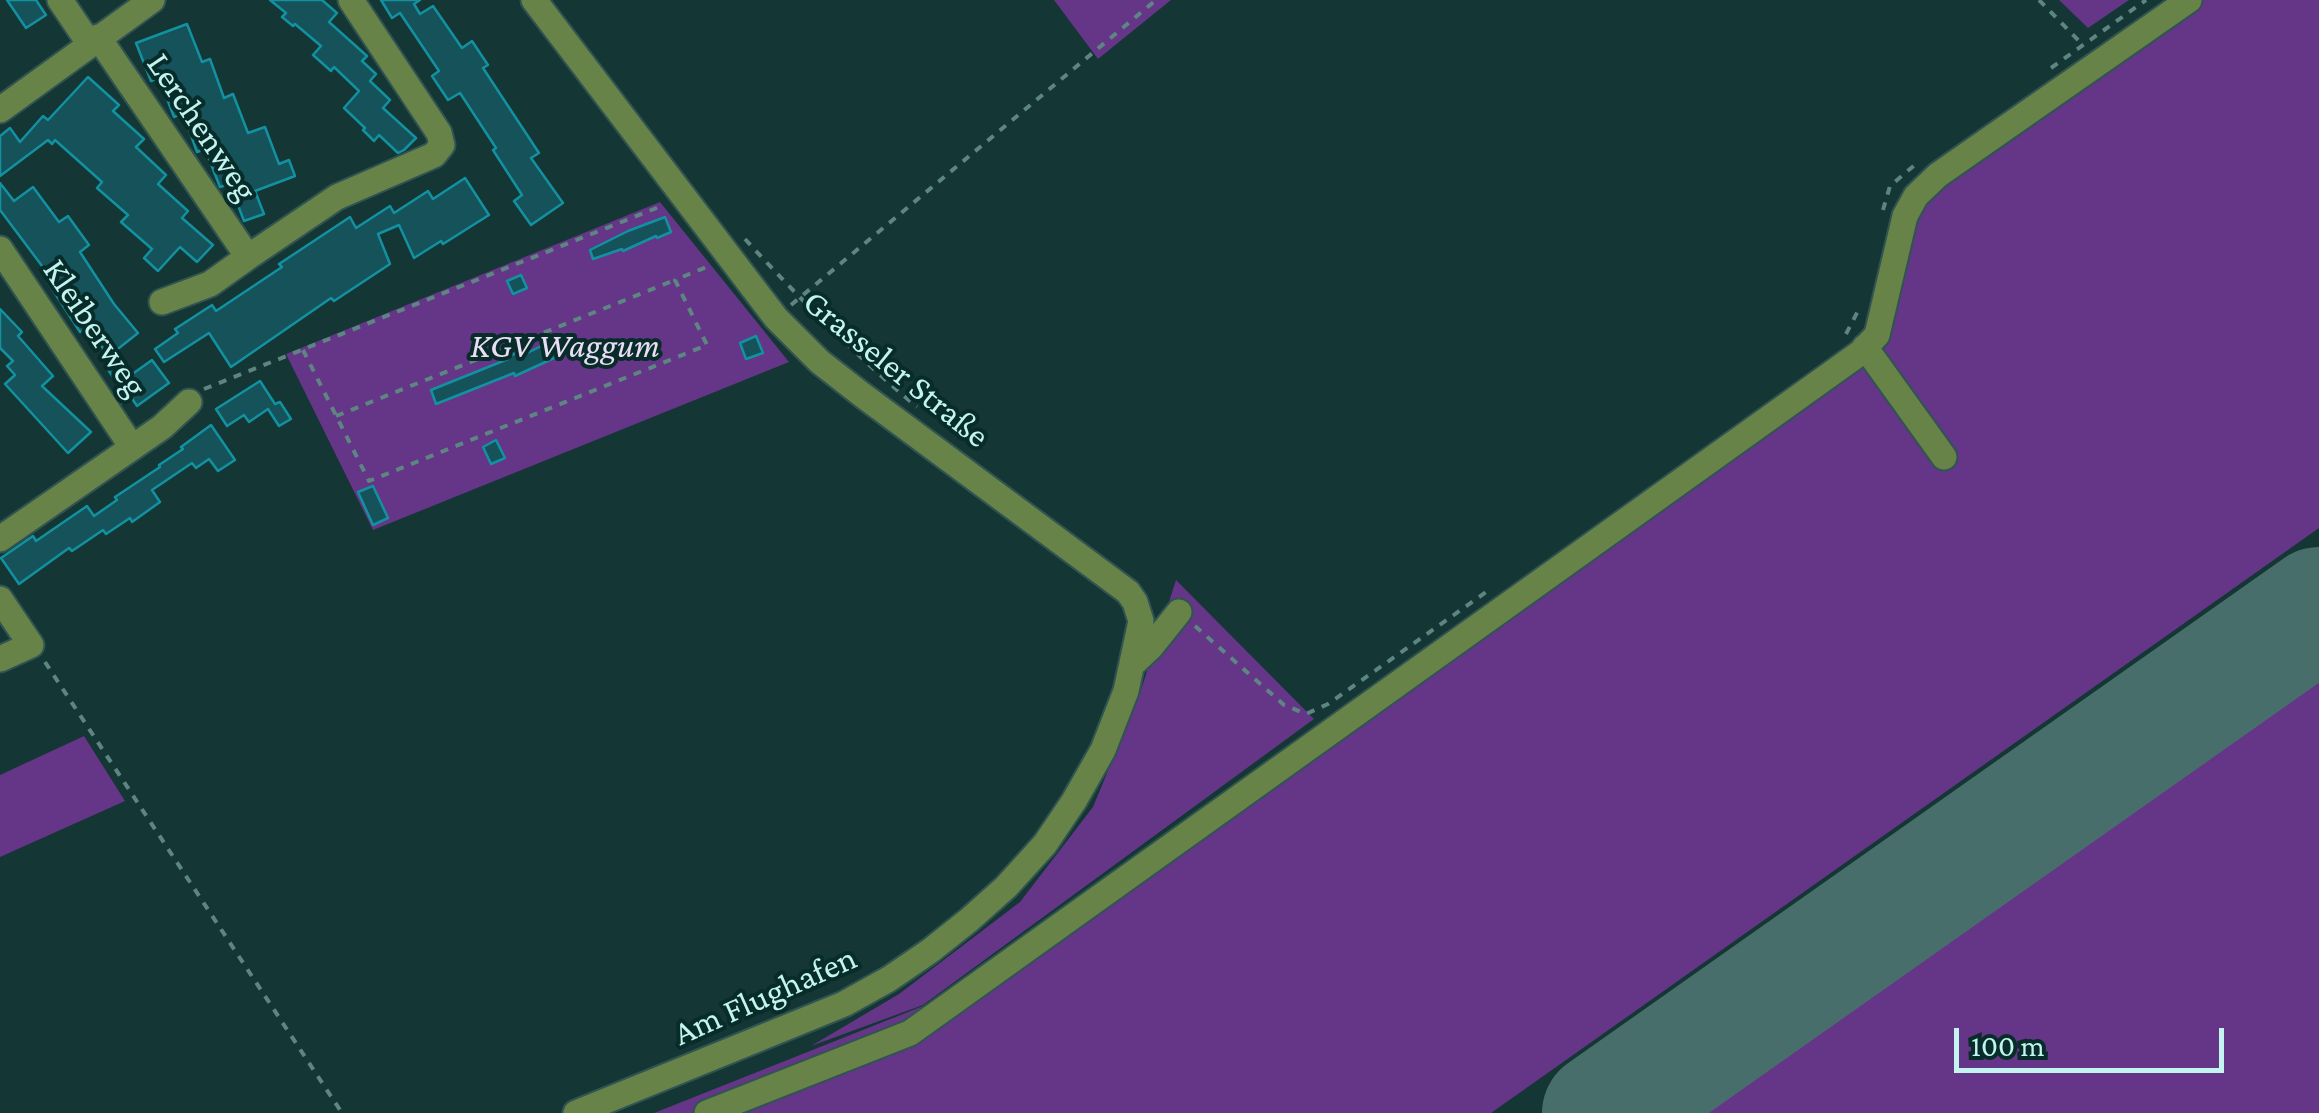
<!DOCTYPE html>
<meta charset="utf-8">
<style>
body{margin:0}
#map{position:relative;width:2319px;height:1113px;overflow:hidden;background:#143634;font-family:"Crimson Pro",serif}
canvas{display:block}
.scale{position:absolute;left:1954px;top:1028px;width:270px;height:45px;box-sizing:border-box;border:5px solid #c3f4ef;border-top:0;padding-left:12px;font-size:30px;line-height:35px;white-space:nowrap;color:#c3f4ef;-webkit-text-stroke:8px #082c2a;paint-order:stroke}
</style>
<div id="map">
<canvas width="2319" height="1113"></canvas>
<div class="scale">100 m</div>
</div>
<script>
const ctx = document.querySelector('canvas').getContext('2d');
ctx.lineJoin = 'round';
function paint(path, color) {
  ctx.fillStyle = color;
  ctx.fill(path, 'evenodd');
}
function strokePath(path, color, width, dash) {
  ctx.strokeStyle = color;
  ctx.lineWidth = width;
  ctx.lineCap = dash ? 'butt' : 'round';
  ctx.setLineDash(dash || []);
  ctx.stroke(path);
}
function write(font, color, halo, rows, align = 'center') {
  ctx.font = font + ' "Crimson Pro",serif';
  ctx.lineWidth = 8;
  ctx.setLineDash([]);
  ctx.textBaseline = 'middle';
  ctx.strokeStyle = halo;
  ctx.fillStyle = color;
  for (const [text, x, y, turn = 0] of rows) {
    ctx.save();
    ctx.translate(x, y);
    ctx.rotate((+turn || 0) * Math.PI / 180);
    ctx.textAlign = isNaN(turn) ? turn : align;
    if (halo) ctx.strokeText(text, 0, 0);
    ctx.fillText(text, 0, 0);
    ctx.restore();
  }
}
const green = new Path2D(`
 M1054,0H1171L1098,59Z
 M2059,0H2129L2088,28Z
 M2198,0H2319V528L1491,1113H654L986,981L1880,344L1904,238L1934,185Z
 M660,202L789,362L373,530L286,354Z
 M1176,580L1314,719L923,1005L811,1046L899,994L1020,902L1093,807L1140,693Z
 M2319,680V1113H1704Z
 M84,736L125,801L0,857V775Z`);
const runway = new Path2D(`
 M1603,1113L2319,608`);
const building = new Path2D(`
 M7,0H36L46,15L26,28Z
 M270,0H322L337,13L329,22L367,56L362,61L376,74L370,81L390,100L383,108L416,138L404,150L398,153L379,135L374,141L363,130L365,128L344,108L359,91L334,67L331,71L313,55L321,46L295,24L293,26L282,17L286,13Z
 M381,0H420L414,4L420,14L433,6L462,48L472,41L488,65L483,68L539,153L531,158L563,203L531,225L514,201L522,195L493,150L496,148L460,93L448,100L432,76L439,71L400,13L392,18Z
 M187,24L202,62L210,59L224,98L233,94L248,133L265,127L279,164L289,160L295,176L255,191L264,214L244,221L230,184L220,187L205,149L197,152L183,113L174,117L159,78L151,81L136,43Z
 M88,77L119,105L113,111L144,139L136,147L166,175L158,184L188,211L182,218L213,245L197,262L180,247L158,271L144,258L152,249L121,222L128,215L97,188L102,182L55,140L52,144L48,140L0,176V136L10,128L20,142L43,116L48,120Z
 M465,178L489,215L443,244L441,241L414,258L399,225L378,234L390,264L334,301L331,298L231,367L209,333L164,362L155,349L178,333L175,329L212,305L216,311L282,267L279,264L350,217L356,228L390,206L394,213L428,191L433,199Z
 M0,183L14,201L33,187L59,222L68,216L89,245L80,252L114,304L138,333L109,356L86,327L80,332L47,281L51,278L0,210Z
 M665,217L671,232L657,238L656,236L623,251L622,249L593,259L590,250L628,231Z
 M521,275L527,288L513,294L507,281Z
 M0,309L22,332L18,336L53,376L42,386L91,432L68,453L5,384L15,375L7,366L13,361L0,348Z
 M756,336L763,353L746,359L740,343Z
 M558,338L565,353L515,376L514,373L436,404L431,390L508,359L507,357L521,351L523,355Z
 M121,359L131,375L152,360L169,383L137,406L131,397L122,403L115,392L120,388L107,368Z
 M260,381L275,404L280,402L291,419L279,426L268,409L249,422L244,415L227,426L216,409Z
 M211,425L235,460L218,471L209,459L196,468L192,463L152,490L160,502L132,522L130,518L106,534L103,530L72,551L69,548L19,584L1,558L33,536L36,541L87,506L94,516L117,500L115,497L160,467L159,465L183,449L181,447Z
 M496,440L505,458L491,464L483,447Z
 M373,486L388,518L373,525L358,492Z`);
const path = new Path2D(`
 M2039,0L2083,45
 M2051,68L2146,0
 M1883,210L1890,186L1917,163
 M745,239C799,298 855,355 917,407
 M791,305L1156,0
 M1846,334L1860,307
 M303,350L369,481L707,345L675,280L709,266
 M204,389L664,205
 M336,416L675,280
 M1195,626L1284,705L1306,714L1328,704L1489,590
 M45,662L342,1113`);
const minor = new Path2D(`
 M60,0L89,43
 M534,0L776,318L820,362L861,394L1128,592L1135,602L1141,621L1126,691L1103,750L1074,801L1045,844L1006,887L969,920L930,951L889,979L844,1004L576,1113
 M98,37L248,257L337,197L434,155L442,145L439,133L351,0
 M0,110L152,0
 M0,249L132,447
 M162,302L210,284L248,257
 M1865,347L1944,457
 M0,539L162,427L189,402
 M0,599L31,645L0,659
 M1134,663L1151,647L1179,612
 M707,1113L910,1033L1860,353L1877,335L1905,216L1916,196L1938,175L2189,0`);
const streetNames = [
 ["Lerchenweg",202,127,56],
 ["Kleiberweg",95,328,56],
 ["Grasseler Straße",896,369,39],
 ["Am Flughafen",765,996,-24]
];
const parkNames = [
 ["KGV Waggum",565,346]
];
paint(green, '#653587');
strokePath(runway, '#486e6c', 122);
paint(building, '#16525a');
strokePath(building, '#1291a1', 2.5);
strokePath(minor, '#305452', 29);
strokePath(path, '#5d8582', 4, [8, 8]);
strokePath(minor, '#688348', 25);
write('35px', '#c3f4ef', '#082c2a', streetNames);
write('italic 35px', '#eadef5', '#082c2a', parkNames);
</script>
